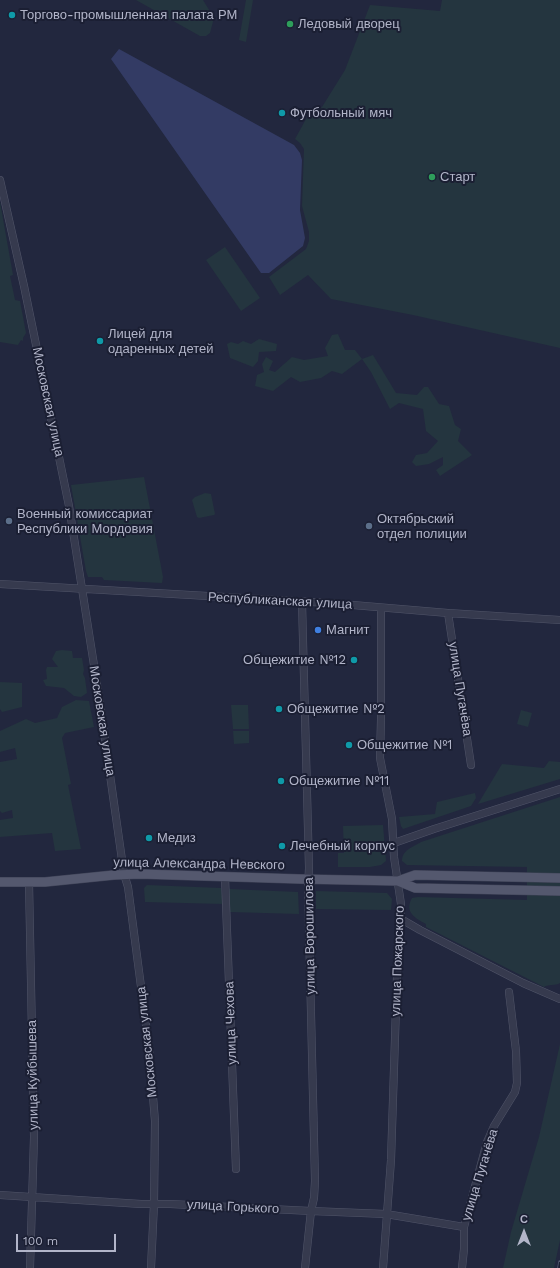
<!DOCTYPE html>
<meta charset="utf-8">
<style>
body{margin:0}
#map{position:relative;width:560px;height:1268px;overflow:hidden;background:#22273e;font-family:"Work Sans",sans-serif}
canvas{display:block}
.north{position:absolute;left:504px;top:1212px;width:40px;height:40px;-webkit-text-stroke:3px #1b1f33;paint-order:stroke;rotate:0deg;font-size:11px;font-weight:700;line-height:16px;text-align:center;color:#b2b5c9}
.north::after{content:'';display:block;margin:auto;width:14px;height:18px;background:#b2b5c9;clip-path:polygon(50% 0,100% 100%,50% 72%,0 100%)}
.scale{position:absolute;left:16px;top:1234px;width:100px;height:18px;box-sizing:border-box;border:2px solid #b2b5c9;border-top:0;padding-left:5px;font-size:12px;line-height:14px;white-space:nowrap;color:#b2b5c9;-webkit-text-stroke:3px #1b1f33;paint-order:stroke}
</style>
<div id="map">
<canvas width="560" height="1268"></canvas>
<div class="north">С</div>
<div class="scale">100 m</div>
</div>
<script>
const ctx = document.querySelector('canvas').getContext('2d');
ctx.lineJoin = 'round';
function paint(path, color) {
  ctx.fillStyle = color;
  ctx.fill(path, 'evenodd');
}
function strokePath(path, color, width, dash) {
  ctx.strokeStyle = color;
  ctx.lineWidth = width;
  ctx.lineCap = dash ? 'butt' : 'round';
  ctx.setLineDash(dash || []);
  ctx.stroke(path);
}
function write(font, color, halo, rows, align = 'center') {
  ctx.font = font + ' "Work Sans",sans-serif';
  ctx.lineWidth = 4;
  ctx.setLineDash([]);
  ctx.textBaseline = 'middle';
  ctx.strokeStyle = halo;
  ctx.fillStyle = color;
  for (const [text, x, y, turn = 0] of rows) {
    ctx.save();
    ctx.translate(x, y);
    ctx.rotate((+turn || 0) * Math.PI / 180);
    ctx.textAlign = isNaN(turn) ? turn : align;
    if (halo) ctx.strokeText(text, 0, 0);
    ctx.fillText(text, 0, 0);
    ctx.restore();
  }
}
const green = new Path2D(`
 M136,0H203L214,18L210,33L206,36H200Z
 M246,0H253L246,42L239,40Z
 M442,0H560V348L413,315L331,299L308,275L280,295L269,277L306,249L309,241V232L302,206L304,149L300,143L295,139L311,110L316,111L322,107L345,70L370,5L440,11Z
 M0,202L13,275L10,276L15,300L20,301L26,333L23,338V341L21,340L18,345L0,342Z
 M225,247L260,298L241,311L206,260Z
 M338,334L345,350H355L362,359L373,355L396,393L417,395L424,387H428L439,404L449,406L455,425L461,429L458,441L472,455L440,476L436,470L443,465V457L429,464L416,466L412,462L416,455L427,453L438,441L426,431L423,409L399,403L390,409L371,372L362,359L342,374L332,371L321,378L300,382L291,377L273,391L255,386L257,375L264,372L262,364L266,357L273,361L269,370L275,372L292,357L304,360L328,356L325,348L332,335Z
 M259,339L277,344L276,351L259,352L258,361L253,367L230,358L227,344L231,342L238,344L243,341L251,344Z
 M144,477L163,577L162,583L104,580L102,577H88L86,571L71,485Z
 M205,493L211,494L215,514L214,515L199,518L197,517L192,500L195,497Z
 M62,650L72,651L73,658H82L84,670L83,674L85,678L87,693L81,697L74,696L64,688L46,686L43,680L47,679L46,670L47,667H58L52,659L56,651Z
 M0,682L22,683V707L2,712L0,709Z
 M76,700L89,701L94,727L65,733L62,738L71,784L68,785L81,849L55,851L52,833L0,837V820L13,818L12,810L2,813L0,811V762L17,759L15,748L0,752V731L26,719L35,723L57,718L62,707Z
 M231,705H248L249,729H233Z
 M521,710L532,713L528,727L517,724Z
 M233,731H249V743L234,744Z
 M549,761L560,762V779L478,804L502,764L544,768Z
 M475,793L476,798L471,806L403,829L401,826L399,817L435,814L437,802Z
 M560,797V983C555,986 549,984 544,987L426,927V924C415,918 404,912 412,898L418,897L527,900V867L407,865L402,861C402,850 413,847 421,842Z
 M383,825L386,861L381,865L370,867H338V853H344L343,826Z
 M147,885L221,888L223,904L145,902L144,888Z
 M229,889L298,892L299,914L230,912Z
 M316,891L387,893L392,899L391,910L316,909Z
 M560,1044V1240L554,1268H503L511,1232L539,1137Z`);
const water = new Path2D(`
 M119,49L294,145L300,153L302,160L300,210L305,238L303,246L269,273H261L111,59Z`);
const minor = new Path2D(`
 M0,180L24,286L69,506L99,697L124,874L128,887L149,1048L155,1121L154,1204L151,1268
 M0,584L329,603L448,613L560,620
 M302,602L309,868L308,887L315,1181L314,1198L311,1211L305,1268
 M381,608V719L380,758L392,819L394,857L401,904V919L398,946L391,1160L383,1268
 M448,613L471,765
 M394,843L434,829L560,789
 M225,877L236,1169
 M29,882L34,1137L30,1268
 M401,919L420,930L523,983L560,999
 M0,1195L141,1204H170L311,1211L386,1214L464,1227
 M462,1268L464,1249V1227L487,1142L494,1126L515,1092L517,1083L516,1051L509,992`);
const major = new Path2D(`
 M398,881L415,875L560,878
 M0,882H45L114,875L140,874L300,879L398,881L415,888L560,891`);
const rail = new Path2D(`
 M559,1268L560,1262`);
const markers = [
 [12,15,4,"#0f9aa8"],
 [290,24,4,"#2e9e5b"],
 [282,113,4,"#0f9aa8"],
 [432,177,4,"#2e9e5b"],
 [100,341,4,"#0f9aa8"],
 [9,521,4,"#5c6f8a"],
 [369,526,4,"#5c6f8a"],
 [318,630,4,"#3f7fe0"],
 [354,660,4,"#0f9aa8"],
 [279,709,4,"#0f9aa8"],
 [349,745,4,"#0f9aa8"],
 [281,781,4,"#0f9aa8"],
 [149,838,4,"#0f9aa8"],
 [282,846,4,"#0f9aa8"]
];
const poiNames = [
 ["Торгово-промышленная палата РМ",20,15],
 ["Ледовый дворец",298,24],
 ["Футбольный мяч",290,113],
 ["Старт",440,177],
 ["Лицей для",108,334],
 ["одаренных детей",108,349],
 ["Военный комиссариат",17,514],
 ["Республики Мордовия",17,529],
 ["Октябрьский",377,519],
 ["отдел полиции",377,534],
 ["Магнит",326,630],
 ["Общежитие №12",346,660,"right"],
 ["Общежитие №2",287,709],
 ["Общежитие №1",357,745],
 ["Общежитие №11",289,781],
 ["Медиз",157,838],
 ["Лечебный корпус",290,846]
];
const streetNames = [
 ["Московская улица",48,402,78],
 ["Республиканская улица",280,601,3],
 ["улица Пугачёва",460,689,81],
 ["Московская улица",102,721,81],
 ["улица Александра Невского",199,864,1],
 ["улица Ворошилова",310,936,-91],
 ["улица Пожарского",398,961,-88],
 ["улица Чехова",231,1023,-92],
 ["Московская улица",147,1042,-96],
 ["улица Куйбышева",33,1075,-91],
 ["улица Пугачёва",480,1175,-73],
 ["улица Горького",233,1207,3]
];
paint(green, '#24353f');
paint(water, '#333b64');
strokePath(minor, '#515569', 8);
strokePath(major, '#3f4357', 10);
strokePath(minor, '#363a4e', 7);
strokePath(major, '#54586e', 9);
strokePath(rail, '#585c75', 3.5);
strokePath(rail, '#1b1f33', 2, [6]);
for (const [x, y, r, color] of markers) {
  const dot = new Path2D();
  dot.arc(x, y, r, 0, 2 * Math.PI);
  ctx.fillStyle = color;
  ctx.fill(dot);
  strokePath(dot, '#1b1f33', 1.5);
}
write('13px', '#b2b5c9', '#1b1f33', poiNames, 'left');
write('13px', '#b2b5c9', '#1b1f33', streetNames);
</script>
